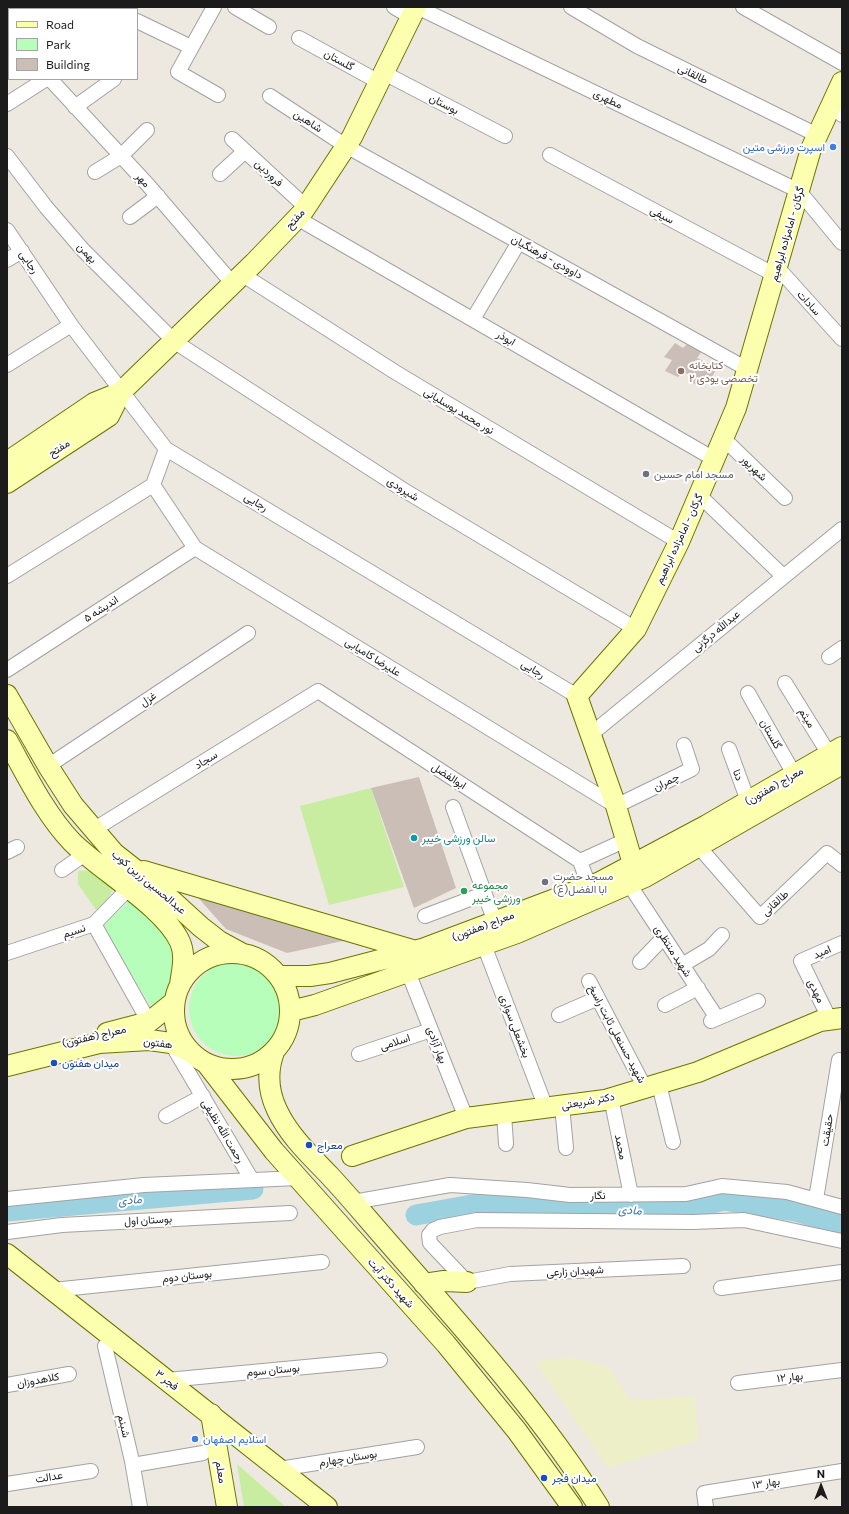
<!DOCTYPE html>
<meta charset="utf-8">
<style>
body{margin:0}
#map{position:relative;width:849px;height:1514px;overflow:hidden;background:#eee9e0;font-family:Commissioner,sans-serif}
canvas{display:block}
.frame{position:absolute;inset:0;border:8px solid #1b1b1b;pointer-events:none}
.legend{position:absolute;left:8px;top:8px;width:130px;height:72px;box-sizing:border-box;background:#fff;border:1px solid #a4a4a4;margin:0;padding:5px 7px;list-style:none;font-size:12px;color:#1b1b1b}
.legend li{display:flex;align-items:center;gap:8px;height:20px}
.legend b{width:20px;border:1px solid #a4a4a4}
.north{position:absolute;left:801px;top:1466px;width:40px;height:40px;-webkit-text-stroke:3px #fff;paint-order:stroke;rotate:0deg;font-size:11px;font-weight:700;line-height:16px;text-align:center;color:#1b1b1b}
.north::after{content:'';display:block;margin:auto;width:14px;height:18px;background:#1b1b1b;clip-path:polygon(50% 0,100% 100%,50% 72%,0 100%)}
</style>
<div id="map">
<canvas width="849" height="1514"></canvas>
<div class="frame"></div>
<ul class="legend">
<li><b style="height:5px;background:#fcffad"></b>Road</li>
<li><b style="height:11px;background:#b7febb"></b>Park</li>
<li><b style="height:11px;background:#cabeb6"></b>Building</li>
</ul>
<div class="north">N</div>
</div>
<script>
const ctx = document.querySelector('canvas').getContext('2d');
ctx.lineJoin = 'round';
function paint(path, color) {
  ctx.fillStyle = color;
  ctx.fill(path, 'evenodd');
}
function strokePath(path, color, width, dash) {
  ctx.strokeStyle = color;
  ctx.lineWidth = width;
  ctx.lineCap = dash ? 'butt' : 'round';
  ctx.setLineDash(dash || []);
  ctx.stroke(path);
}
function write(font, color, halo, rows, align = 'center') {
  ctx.font = font + ' Commissioner,Vazirmatn,sans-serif';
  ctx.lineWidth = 4;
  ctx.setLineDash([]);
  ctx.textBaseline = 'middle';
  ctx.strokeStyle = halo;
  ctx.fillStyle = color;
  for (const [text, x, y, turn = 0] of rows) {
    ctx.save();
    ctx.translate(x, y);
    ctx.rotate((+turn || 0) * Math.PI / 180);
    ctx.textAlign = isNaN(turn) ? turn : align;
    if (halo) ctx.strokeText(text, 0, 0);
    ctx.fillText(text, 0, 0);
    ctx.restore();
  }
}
const farmland = new Path2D(`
 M572,1357L609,1368L630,1400L695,1397L698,1440L608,1468L535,1362Z`);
const grass = new Path2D(`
 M371,788L404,887L329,905L300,806Z
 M92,870L113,889L106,903L96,910L78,884V871Z
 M237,1464L286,1507H244Z`);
const park = new Path2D(`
 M129,901L161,919L178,944L174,991L153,1010L101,927Z
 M189 1009a47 47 0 1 1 94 0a47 47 0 1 1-94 0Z`);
const river = new Path2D(`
 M7,1211L253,1189
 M416,1215L483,1203L555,1204L643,1211L684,1210L724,1200L795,1211L842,1225`);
const building = new Path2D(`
 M675,343L683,348L687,344L702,351L697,358L717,368L709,382L703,378L697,385L690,382L693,376L683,372L678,377L665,371L672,360L664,357Z
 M419,777L456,888L414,908L371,788Z
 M193,892L352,939L287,953L226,929Z`);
const street = new Path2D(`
 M20,7L21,9
 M214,7L178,72L218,95
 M235,7L269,27
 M394,7L411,17
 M417,7L799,191L842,243
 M571,7L637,46L817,135
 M743,7L842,63
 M122,9L123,7
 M137,21L191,47
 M299,38L379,82
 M384,73L505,136
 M50,79L148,185L233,284
 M270,96L346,146L747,369
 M832,103L842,115
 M7,104L46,79
 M75,107L114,79
 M232,139L306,207
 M550,155L775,275
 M7,156L46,207L83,250L175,342L402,489L636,629
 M95,172L121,156L147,130
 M220,174L245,151
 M130,217L158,196
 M297,218L714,459
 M7,230L71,325L166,449L577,696
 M7,260L22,251
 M777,267L842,339
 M243,275L395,372L679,542
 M473,319L519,242
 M7,365L71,325
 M723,438L785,498
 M153,485L195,548L616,806L692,769L684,745
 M699,495L783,576
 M7,576L153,485L166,449
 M829,657L842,648
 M7,670L195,548
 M785,683L829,754
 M748,693L794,774
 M590,735L842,529
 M729,749L748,801
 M48,766L248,633
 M453,807L495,922
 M93,830L318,691L580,861
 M699,847L760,917L827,853L842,865
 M7,852L17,847
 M580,861L626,840
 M580,861L589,886
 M62,870L85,854
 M629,884L717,1018
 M425,916L478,896
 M94,924L149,1022
 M484,945L546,1108
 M7,953L94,924L128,889
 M640,962L664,937
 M682,965L709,949L722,935
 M408,972L466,1118
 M589,981L645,1088
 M665,1005L698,988
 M559,1015L598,998
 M830,1020L801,961L842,943
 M711,1021L758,1001
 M171,1043L252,1180
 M359,1054L431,1030
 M659,1084L673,1142
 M611,1098L631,1195
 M562,1106L566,1148
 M504,1113L506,1144
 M166,1116L203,1096
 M7,1199L144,1185L298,1178
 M816,1199L839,1060
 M353,1202L450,1185L527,1190L570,1195L686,1194L722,1186L787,1192L842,1207
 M7,1232L62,1225L290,1213
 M683,1266L510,1274L467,1282L430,1243L429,1235L433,1230L440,1227L477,1220L693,1222L744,1220L842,1241
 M721,1288L842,1272
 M53,1290L322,1262
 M105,1346L132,1461L140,1507
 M167,1380L380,1360
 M738,1383L842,1370
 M7,1385L69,1374
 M133,1465L203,1453
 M279,1469L417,1447
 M7,1484L91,1471
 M706,1507L704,1493L842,1471`);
const secondary = new Path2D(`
 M121,392L254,263L302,213L352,137L416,7
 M7,462L94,403L121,392L109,416L7,483
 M7,695L48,766L73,805L114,853L156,886L201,927L219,941L241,953
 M7,740C26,774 45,814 72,842C101,871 164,907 180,942C186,955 182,971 180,984
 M633,864L616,806L577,696L636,629L679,542L736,408L811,149L842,82
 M144,871L416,951
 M174 1011a58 58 0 1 1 116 0a58 58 0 1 1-116 0Z
 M279,976H310L330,973L422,949L600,882L707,825L842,747
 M291,1011L315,1005L517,933L645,877L842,764
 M107,1033L149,1022L174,1002
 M274,1052C267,1071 268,1091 277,1110C289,1136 311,1156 330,1176C343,1190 356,1205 368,1219C448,1312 534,1403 599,1507
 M206,1063L274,1151L446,1344L517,1431L572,1507
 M7,1066L99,1043L149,1040L171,1043L191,1052
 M352,1156L466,1118L605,1100L698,1072L820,1021L842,1018
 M7,1254L327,1507
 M424,1284L444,1281L467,1282
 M211,1414L227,1507`);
const markers = [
 [833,147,4,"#3f7fe0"],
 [681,371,4,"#8d6e63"],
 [646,474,4,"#6b7280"],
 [414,838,4,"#0f9aa8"],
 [545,882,4,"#6b7280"],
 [464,891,4,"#2e9e5b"],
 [54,1063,4,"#1a4fb4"],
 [309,1145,4,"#1a4fb4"],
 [195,1439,4,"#3f7fe0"],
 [544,1478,4,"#1a4fb4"]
];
const streetNames = [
 ["گلستان",339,60,29],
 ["طالقانی",693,74,26],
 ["مطهری",608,99,26],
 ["بوستان",444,104,27],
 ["شاهین",308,121,33],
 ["فروردین",269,173,43],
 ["مهر",143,180,48],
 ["سیفی",662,215,28],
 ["مفتح",295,219,-49],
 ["گرکان - امامزاده ابراهیم",787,234,-74],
 ["بهمن",87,253,47],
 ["داوودی - فرهنگیان",547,257,29],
 ["رجایی",29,262,56],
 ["سادات",809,303,48],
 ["ابوذر",506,338,30],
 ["نور محمد یوسلیانی",459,411,31],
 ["مفتح",59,448,-33],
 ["شهریور",754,468,44],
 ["شیرودی",403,489,32],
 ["رجایی",256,502,31],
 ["گرکان - امامزاده ابراهیم",679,539,-65],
 ["اندیشه ۵",101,609,-33],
 ["عبدالله درگزنی",716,631,-40],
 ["علیرضا کامیابی",373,657,32],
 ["رجایی",533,669,31],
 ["غزل",148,699,-34],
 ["میثم",807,718,58],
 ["گلستان",771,734,61],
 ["سجاد",206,760,-32],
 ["دنا",738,775,70],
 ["ابوالفضل",449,776,33],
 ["چمران",666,782,-26],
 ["معراج (هفتون)",774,786,-30],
 ["عبدالحسین زرین کوب",149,882,40],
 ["طالقانی",775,903,-43],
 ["معراج (هفتون)",483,926,-21],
 ["نسیم",74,931,-18],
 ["شهید منتظری",673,951,57],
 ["امید",822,952,-24],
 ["مهدی",816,991,64],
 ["بخشعلی سواری",515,1026,69],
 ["شهید حسنعلی ثابت راسخ",617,1034,62],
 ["معراج (هفتون)",94,1036,-13],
 ["اسلامی",395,1042,-18],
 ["هفتون",158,1043,7],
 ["بهار آزادی",437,1045,69],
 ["دکتر شریعتی",588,1101,-10],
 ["حقیقت",827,1130,-81],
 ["رحمت الله نظیفی",223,1131,59],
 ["محمد",621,1147,78],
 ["نگار",598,1195],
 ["بوستان اول",148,1220,-3],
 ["شهیدان زارعی",575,1271,-3],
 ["بوستان دوم",187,1276,-6],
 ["شهید دکتر آیت",391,1283,48],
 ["بوستان سوم",273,1370,-5],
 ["بهار ۱۲",790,1377,-7],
 ["کلاهدوزان",38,1380,-10],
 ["فجر ۳",167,1380,38],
 ["شبنم",124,1426,77],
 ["بوستان چهارم",348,1458,-9],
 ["معلم",221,1472,80],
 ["عدالت",49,1477,-9],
 ["بهار ۱۳",766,1483,-9]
];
const shopNames = [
 ["اسپرت ورزشی متین",825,147],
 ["اسلایم اصفهان",203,1439,"left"]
];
const educationNames = [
 ["کتابخانه",689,365],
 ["تخصصی یودی ۲",689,378]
];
const worshipNames = [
 ["مسجد امام حسین",654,474],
 ["مسجد حضرت",553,876],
 ["ابا الفضل(ع)",553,889]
];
const cultureNames = [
 ["سالن ورزشی خیبر",422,838]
];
const leisureNames = [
 ["مجموعه",472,885],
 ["ورزشی خیبر",472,898]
];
const transitNames = [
 ["میدان هفتون",62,1063],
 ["معراج",317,1145],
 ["میدان فجر",552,1478]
];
const waterNames = [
 ["مادی",130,1200,-5],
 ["مادی",630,1210,4]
];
paint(farmland, '#edefc8');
paint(grass, '#c8eda0');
paint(park, '#b7febb');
strokePath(river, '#9cd2e0', 21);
paint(building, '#cabeb6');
strokePath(street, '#a2a2a2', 16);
strokePath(secondary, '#6b7500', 22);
strokePath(street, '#fff', 14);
strokePath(secondary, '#fcffad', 20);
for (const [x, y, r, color] of markers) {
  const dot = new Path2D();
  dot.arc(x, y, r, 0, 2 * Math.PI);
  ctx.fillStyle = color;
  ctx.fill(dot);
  strokePath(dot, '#fff', 1.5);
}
write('11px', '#1b1b1b', '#fff', streetNames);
write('11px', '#366cbe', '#fff', shopNames, 'right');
write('11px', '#785e54', '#fff', educationNames, 'left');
write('11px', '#5b616d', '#fff', worshipNames, 'left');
write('11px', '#0d838f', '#fff', cultureNames, 'left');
write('11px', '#27864d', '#fff', leisureNames, 'left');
write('11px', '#164399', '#fff', transitNames, 'left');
write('italic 12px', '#3f77aa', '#fff', waterNames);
</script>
